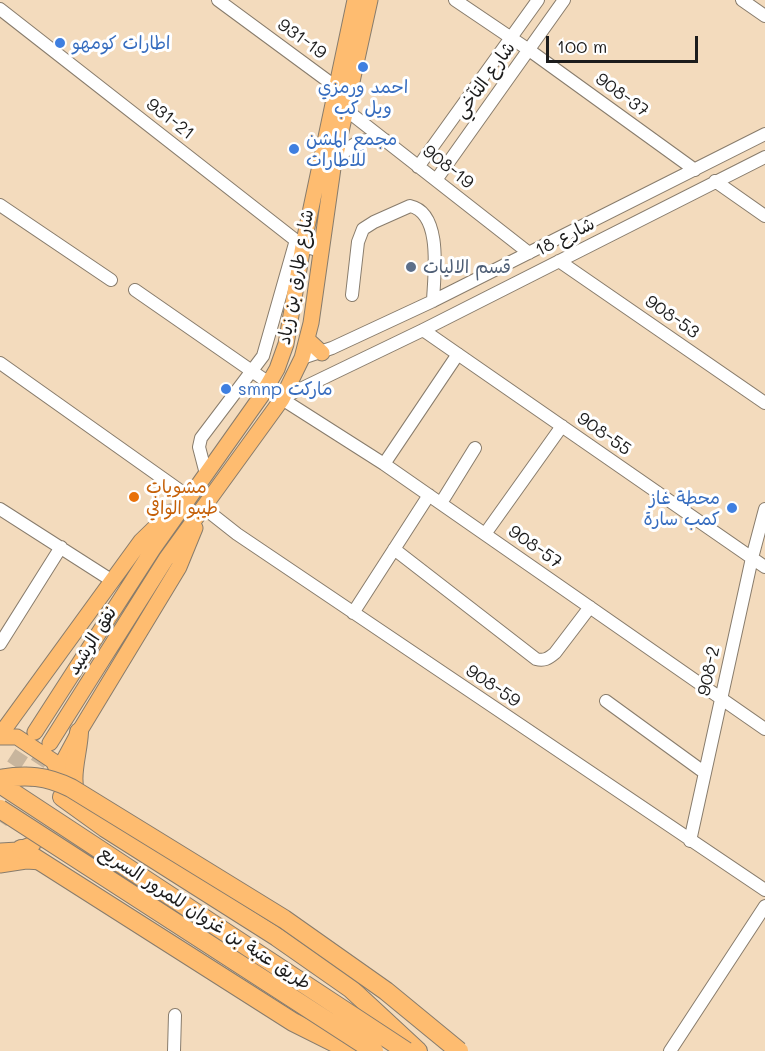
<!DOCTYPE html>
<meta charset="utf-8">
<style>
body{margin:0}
#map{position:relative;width:765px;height:1051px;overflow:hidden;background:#f3dbbd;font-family:Mali,sans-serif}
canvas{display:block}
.scale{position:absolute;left:546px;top:36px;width:152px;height:27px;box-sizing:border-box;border:3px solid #1c1c1c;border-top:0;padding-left:8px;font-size:18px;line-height:21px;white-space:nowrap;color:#1c1c1c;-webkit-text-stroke:4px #fff;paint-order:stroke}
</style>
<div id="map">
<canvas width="765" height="1051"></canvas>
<div class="scale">100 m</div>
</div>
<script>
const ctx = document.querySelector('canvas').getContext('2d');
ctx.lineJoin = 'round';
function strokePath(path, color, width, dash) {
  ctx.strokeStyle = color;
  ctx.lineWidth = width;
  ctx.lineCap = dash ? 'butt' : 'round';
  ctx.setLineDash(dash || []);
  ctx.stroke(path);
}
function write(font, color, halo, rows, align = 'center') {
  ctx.font = font + ' Mali,"Playpen Sans Arabic",sans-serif';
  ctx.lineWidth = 6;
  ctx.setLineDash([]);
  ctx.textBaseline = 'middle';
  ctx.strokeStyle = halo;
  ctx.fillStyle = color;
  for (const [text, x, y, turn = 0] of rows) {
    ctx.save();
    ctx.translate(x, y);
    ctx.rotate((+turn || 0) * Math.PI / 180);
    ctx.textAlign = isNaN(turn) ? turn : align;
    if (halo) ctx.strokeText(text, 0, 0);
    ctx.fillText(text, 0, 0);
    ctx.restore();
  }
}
const majorTunnel = new Path2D(`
 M1,785L34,734
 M0,822L50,744
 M36,843L40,840L61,808`);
const minor = new Path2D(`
 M218,0L336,87
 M455,0L529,50L695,170
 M742,0L765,16
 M0,9L303,246L321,251
 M345,109L529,253
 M336,164C347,144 362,137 385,140
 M418,167L538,0
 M436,180L564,0
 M715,181L765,216
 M0,205L111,280
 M559,261L765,403
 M135,290L269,383
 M352,295L358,242L363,229L374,222L410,206C443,213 434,276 433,301
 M423,330L765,567
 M302,358L332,348L433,301L765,134
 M0,363L189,497
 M284,397L423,330L765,157
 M282,399L384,464L765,729
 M384,464L458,354
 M206,474L199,447L201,438L263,356L296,240
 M441,503L475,448
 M204,508L237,534L765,890
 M0,509L111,580
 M485,534L562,426
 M394,549L536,659C544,661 548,659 555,653L590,607
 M353,613L429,495
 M0,644L61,547
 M606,701L705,773
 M690,841L752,558L765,509
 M174,1051L175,1015
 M670,1051L765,906`);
const major = new Path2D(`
 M308,340L322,353
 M35,732L153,549L262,395L277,369L286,344L303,246L355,0
 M0,735L141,541L171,512
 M0,737H17L53,761L60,775
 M50,743L166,559L282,399L302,358L311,323L333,168L370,0
 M58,771L79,732L179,567L195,528
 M0,851L18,850L33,844
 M0,865L26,861L42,862`);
const highway = new Path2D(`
 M62,797L105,828L277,937L350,988L418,1051
 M79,803C67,780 78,756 79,732
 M21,849L293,1022L351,1051`);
const highwayBridge = new Path2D(`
 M0,779C26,774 47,776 71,788L284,919L386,991L459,1051
 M3,786L406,1051
 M0,809L374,1051`);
const markers = [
 [60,43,6,"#3f7fe0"],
 [363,67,6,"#3f7fe0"],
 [294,149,6,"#3f7fe0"],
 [411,267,6,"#5c6f8a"],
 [226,389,6,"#3f7fe0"],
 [134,497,6,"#e8710a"],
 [732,508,6,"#3f7fe0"]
];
const streetNames = [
 ["931-19",302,39,36],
 ["شارع التآخي",485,80,-54],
 ["908-37",622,95,36],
 ["931-21",170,119,38],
 ["908-19",448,167,38],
 ["شارع 18",565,237,-27],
 ["شارع طارق بن زياد",296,277,-80],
 ["908-53",672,317,35],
 ["908-55",604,434,35],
 ["908-57",535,547,35],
 ["نفق الرشيد",92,641,-58],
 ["908-2",709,671,-78],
 ["908-59",493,686,34],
 ["طريق عتبة بن غزوان للمرور السريع",205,918,33]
];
const shopNames = [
 ["اطارات كومهو",72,43],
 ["احمد ورمزي",363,87,"center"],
 ["ويل كب",363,108,"center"],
 ["مجمع المشن",306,139],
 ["للاطارات",306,160],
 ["smnp ماركت",238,389],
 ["محطة غاز",720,498,"right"],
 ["كمب سارة",720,519,"right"]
];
const serviceNames = [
 ["قسم الاليات",423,267]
];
const foodNames = [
 ["مشويات",146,487],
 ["طيبو الوافي",146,508]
];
strokePath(majorTunnel, '#c8b59d', 15, [15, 8]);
strokePath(minor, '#887c6c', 14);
strokePath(major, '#887c6c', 17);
strokePath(highway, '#887c6c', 20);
strokePath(minor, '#fff', 12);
strokePath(major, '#febc70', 15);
strokePath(highway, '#febc70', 18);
strokePath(highwayBridge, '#887c6c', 20, []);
strokePath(highwayBridge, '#febc70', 18);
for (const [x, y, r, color] of markers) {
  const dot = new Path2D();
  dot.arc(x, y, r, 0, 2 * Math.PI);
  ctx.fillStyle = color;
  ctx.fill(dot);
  strokePath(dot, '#fff', 2);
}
write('18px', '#1c1c1c', '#fff', streetNames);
write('18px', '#366cbe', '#fff', shopNames, 'left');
write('18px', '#4e5e75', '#fff', serviceNames, 'left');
write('18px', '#c56008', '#fff', foodNames, 'left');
</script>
